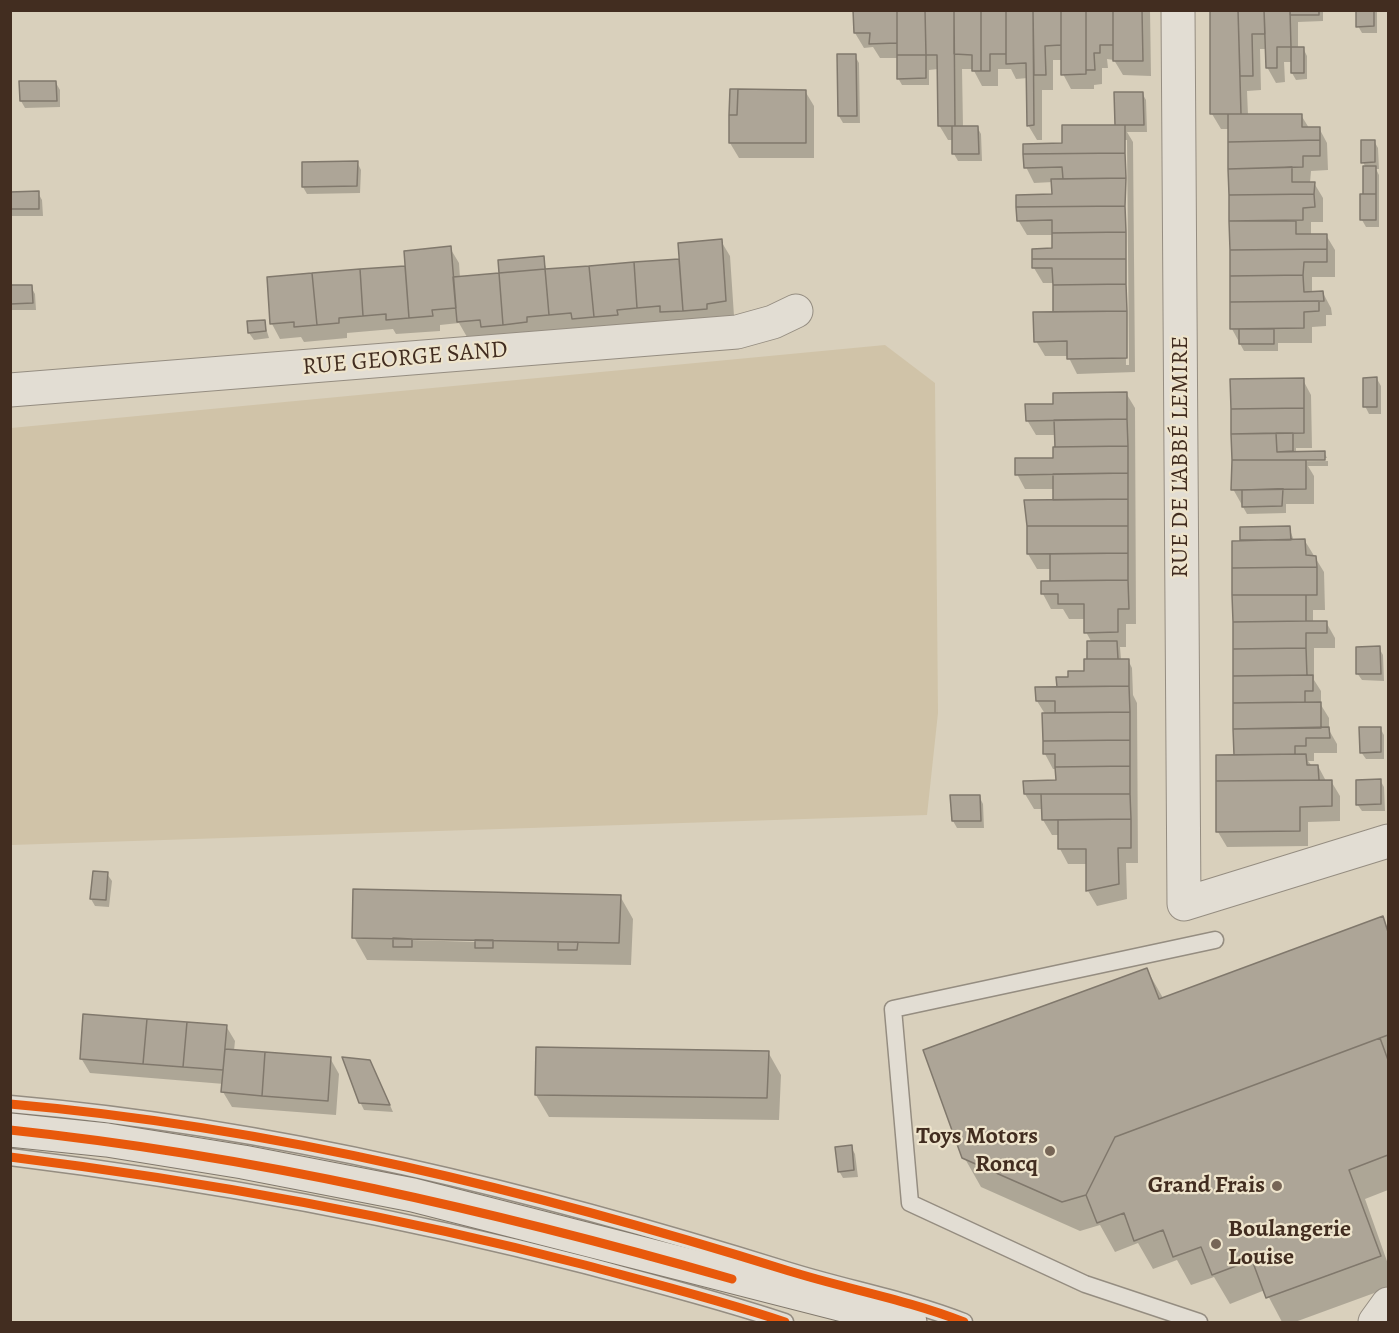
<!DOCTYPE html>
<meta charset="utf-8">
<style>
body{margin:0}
#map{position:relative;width:1399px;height:1333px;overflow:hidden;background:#d9d0bc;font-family:Alegreya,serif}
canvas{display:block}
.frame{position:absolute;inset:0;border:12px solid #422d20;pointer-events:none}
</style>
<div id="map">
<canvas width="1399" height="1333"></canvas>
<div class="frame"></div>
</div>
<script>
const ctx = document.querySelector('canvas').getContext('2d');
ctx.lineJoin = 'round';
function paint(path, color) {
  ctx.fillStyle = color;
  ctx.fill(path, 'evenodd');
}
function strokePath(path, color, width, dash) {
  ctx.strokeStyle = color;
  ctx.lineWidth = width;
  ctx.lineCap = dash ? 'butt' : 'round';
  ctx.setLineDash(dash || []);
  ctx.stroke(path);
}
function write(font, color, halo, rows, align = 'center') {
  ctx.font = font + ' Alegreya,serif';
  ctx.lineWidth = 4.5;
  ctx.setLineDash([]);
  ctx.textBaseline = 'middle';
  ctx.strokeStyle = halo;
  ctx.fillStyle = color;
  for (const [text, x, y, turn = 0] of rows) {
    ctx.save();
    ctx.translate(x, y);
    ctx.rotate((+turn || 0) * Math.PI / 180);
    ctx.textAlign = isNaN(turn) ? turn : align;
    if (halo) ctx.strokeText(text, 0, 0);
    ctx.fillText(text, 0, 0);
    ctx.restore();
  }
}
const green = new Path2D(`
 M885,345L935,383L938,713L927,815L11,845V428Z`);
const shadow = new Path2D(`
 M853,10H1150L1151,76L1123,75L1114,60L1107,59L1108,68H1102V84L1094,85V89H1071L1063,74V60H1053V90H1042V140H1037L1028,125V78L1016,79L1011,69H998V86H982L973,69H962L963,127H977L981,134L982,161H958L954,154V140H948L939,125L938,69L929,70V85H902L898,78V58H880L873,47L864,48L855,33Z
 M1211,10H1323V21L1298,22V49L1303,48L1307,56V79L1296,80L1292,73V62H1284L1285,82L1276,83L1267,67V49H1260L1261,90L1247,91L1248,115H1301L1309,128H1319L1327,143L1328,170L1311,171L1310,183H1314L1323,198V222H1311V235H1326L1335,250V277H1312V293H1323L1331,308L1332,315H1326V326L1312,327V343H1278V351H1244L1232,329L1230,129H1221L1212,114Z
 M1358,10H1377V33H1362L1358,26Z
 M838,56H855L859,63L860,123H843L839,116Z
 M56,83L60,90V107L25,108L21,101Z
 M805,91L814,106V158H739L730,143Z
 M1142,93L1146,100L1147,132H1127L1133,142L1135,372L1077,374L1068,356H1045L1036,341L1054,313V283H1043L1034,268L1053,250V235H1027L1018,220L1053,195V182L1034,183L1026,167L1063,144L1118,127ZM1124,140H1127L1129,365H1126Z
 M1374,141L1378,148L1379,169H1376L1379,175V227H1366L1362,220L1364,168H1366L1363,162Z
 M357,162L361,170L360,193L307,194L303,187Z
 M10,193H38L42,200L43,216H10Z
 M721,241L730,256L734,316L582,334L579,328L535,332L491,341L488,335L467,337L459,323L440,325V331L396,334L393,329L347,333V338L304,342L301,337L280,339L272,324L268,278L406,267L450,248L459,263L460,278L502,274L543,258L547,271L681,260Z
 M10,287H31L35,294L36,310H10Z
 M264,322L269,338L254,340L249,333Z
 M1377,379L1381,386V414H1369L1365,406Z
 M1303,380L1311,395L1312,448H1296V453L1324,452L1327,458L1235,459V462L1328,461V466H1308L1314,476V504H1286V513L1247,514L1233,489L1232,381Z
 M1126,393L1135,408L1136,624H1126V647H1120L1121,660H1128L1132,668L1133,695L1137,703L1138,863H1126L1127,899L1097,906L1088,891L1087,864H1068L1060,849L1059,835H1052L1043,820V809H1034L1025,794L1057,782V769H1053L1045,754V714L1037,701L1070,678L1085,673L1088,643H1092L1086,632V619H1069L1063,609H1051L1043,594V582H1052L1051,569H1037L1028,554L1026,502L1055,501V489H1025L1017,474L1054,459L1055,435H1036L1027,420L1055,405Z
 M1289,527L1294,541H1305L1324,572L1325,610H1313V623L1326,622L1335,638V648H1314V680L1321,691V705L1329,718V730L1337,744V753H1314V761H1308L1312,766H1318L1326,781H1331L1340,796V821L1308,822V846L1227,847L1218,832L1217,757H1235L1234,542H1243L1242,540Z
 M1379,648L1383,655L1384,681L1362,680L1357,673Z
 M1380,728L1384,735V759H1366L1361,752Z
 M1380,780L1384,787L1385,811H1362L1357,804Z
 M979,796L983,804L984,828H957L953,821Z
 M107,874L112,881L109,907L95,906L91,899Z
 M620,896L633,919L631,965L367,960L354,937ZM411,937L477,939V942L411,940Z
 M1382,918L1388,929V1190L1365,1199L1388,1264V1288L1295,1322H1282L1265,1290L1230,1304L1214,1277L1191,1285L1177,1260L1153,1269L1138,1243L1115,1252L1100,1225L1080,1231L981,1187L964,1157L1147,970L1163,998Z
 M226,1026L235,1041L234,1051L330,1058L339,1074L336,1115L232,1107L223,1092L224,1084L90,1073L81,1058Z
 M768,1052L781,1075L779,1120L549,1117L536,1095Z
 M374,1069L393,1112L364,1110L360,1102Z
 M851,1147L855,1154L858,1177L843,1178L839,1171Z`);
const building = new Path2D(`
 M853,10H897V43L869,44L870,33H854Z
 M897,10H925L926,55H897Z
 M925,10H954L955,126H938L937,55H926Z
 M954,10H981V71H972V55L954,54Z
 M981,10H1006V54H990V71H981Z
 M1006,10H1033L1034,125L1027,126L1026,63L1006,64Z
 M1033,10H1061V45L1045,46L1046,75H1034Z
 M1061,10H1086V74L1061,75Z
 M1086,10H1113V45H1100V53H1094L1095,70H1086Z
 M1113,10H1142L1143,61H1113Z
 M1210,10H1238L1241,114H1210Z
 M1238,10H1264L1265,34H1252L1253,76H1240Z
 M1264,10H1290L1291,47H1277V68H1266Z
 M1290,10H1319V15H1290Z
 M1356,10H1374V26L1356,27Z
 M1291,47H1304V73H1291Z
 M837,54H856L857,116H838Z
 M897,55H926V78L897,79Z
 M19,81H56L57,101H20Z
 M730,89H738L737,115H729Z
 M738,89L806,90V143H729V115H737Z
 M1114,92H1143L1144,125H1115Z
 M1228,114H1302V127H1320V140L1228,142Z
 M1062,125H1125V153L1023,154V144L1062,143Z
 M952,126H978L979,154H952Z
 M1320,140V156H1303V167L1228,169V142Z
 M1361,140H1375V162L1361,163Z
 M1125,153L1126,178L1063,179L1062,167L1024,168L1023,154Z
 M358,161L357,186L302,187V162Z
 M1363,166H1376V194H1363Z
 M1292,167V182H1315L1314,194L1229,195L1228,169Z
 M1126,178L1125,206L1016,207V195L1052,194L1051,179Z
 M39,191V209H10V192Z
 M1314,194L1315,207L1303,208V220L1229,221V195Z
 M1360,194H1376V220H1360Z
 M1125,206L1126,232L1052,233V220L1017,221L1016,207Z
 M1229,221H1296V234H1327V249L1230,250Z
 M1126,232V259H1032V249L1052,248V233Z
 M722,239L726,301L707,304V309L683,311L678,243Z
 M451,246L456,308L432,310L433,316L409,318L404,251Z
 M1327,249V262H1304L1303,275L1230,276V250Z
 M544,256L545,269L499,273L498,260Z
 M679,259L683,311L660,312V306L637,308L634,262Z
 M1032,259H1126V284L1053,285L1052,268H1032Z
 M634,262L637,308L617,310L618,315L594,317L589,266Z
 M405,266L409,318L386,320V314L363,316L360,269Z
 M589,266L594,317L572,319L571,313L549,315L545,269Z
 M360,269L363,316L339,318V323L317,325L312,273Z
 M545,269L549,315L527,317V322L503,325L499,273Z
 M312,273L317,325L294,327V322L270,324L267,277Z
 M499,273L503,325L481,327L480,320L457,322L453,277Z
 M1303,275L1304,292L1323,291L1324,301L1230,302V276Z
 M1126,284L1127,311L1053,312V285Z
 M10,285H32L33,303L10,304Z
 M1319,301V311L1304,312V328L1230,329V302Z
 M1127,311V358L1067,359V341L1034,342L1033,312Z
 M265,320L266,331L248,333L247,321Z
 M1239,329H1274V344H1239Z
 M1377,377V407H1363V378Z
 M1304,378V408L1231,409L1230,379Z
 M1127,392V419L1026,421L1025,404H1053V393Z
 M1304,408V433L1231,434V409Z
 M1127,419L1128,446L1055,447L1054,420Z
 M1276,433H1293V451L1277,452Z
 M1276,433L1277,452L1325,451V460H1232L1231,434Z
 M1128,446V473L1015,475V458H1053V447Z
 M1232,460H1306V489L1231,490Z
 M1128,473V499L1053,500V474Z
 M1283,489L1282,506L1242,507V490Z
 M1128,499V526H1027L1024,500Z
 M1027,526H1128V553L1027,554Z
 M1290,526L1291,540H1240V527Z
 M1305,539L1306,555L1316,556L1317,567L1232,568V541Z
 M1128,553V580L1050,581V554Z
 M1317,567V595H1232V568Z
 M1128,580L1129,609H1118V632L1084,633V604H1058V594H1041V581Z
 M1232,595H1306V621L1233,622Z
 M1306,621H1327V633H1306V648L1233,649V622Z
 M1087,641H1117L1118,659H1087Z
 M1380,646L1381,674H1356V647Z
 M1306,648L1307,675L1233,676V649Z
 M1084,659H1129V686L1057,687L1056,677H1068V671H1084Z
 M1313,675V691H1305V702L1233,703V676Z
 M1129,686L1130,712L1055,713V701H1036L1035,687Z
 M1321,702V728L1233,729V703Z
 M1130,712V740L1043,741L1042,713Z
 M1329,727L1330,738H1306V746H1295V754L1234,755L1233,729Z
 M1359,727H1381V752L1360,753Z
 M1130,740V766L1055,767V754H1043V741Z
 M1306,754L1307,765H1318L1319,780L1216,781V755Z
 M1130,766V794H1024L1023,781L1056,780L1055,767Z
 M1381,779V804L1356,805V780Z
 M1332,780V806L1300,807V831L1216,832V781Z
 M1041,794H1130L1131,819L1042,820Z
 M950,795H980L981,821H952Z
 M1131,819V848H1118L1119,884L1086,891V849H1058V820Z
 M93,871L108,872L106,900L90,899Z
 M353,889L621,895L619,943L352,938Z
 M1383,916L1388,932V1035L1115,1137L1086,1195L1062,1202L962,1158L923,1050L1147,968L1159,999Z
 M393,938L412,939V947H393Z
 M475,940H493V948H475Z
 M558,942H578L577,950H558Z
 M83,1014L147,1019L143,1064L80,1059Z
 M147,1019L187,1022L183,1067L143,1064Z
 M187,1022L227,1025L223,1070L183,1067Z
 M1380,1038L1388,1060V1155L1349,1170L1381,1256L1266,1298L1252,1260L1212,1275L1201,1247L1173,1257L1163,1230L1134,1241L1124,1213L1097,1223L1086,1195L1115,1137Z
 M536,1047L769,1051L767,1098L535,1095Z
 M225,1049L265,1052L262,1096L221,1092Z
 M265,1052L331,1057L328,1101L262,1096Z
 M342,1057L370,1060L390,1105L359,1103Z
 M852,1145L854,1170L838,1172L835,1147Z`);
const lane = new Path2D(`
 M10,1104C275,1127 537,1192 789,1271C847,1289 908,1300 964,1322
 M10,1157C204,1181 396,1216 585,1265C652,1283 720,1300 785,1322
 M1199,1322L1085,1284L910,1203L893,1009L1215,940`);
const street = new Path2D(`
 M1178,10L1184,904L1388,841
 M10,390L737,332L773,322L796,311
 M1375,1322L1388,1304`);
const secondary = new Path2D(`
 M10,1130L107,1140L243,1162L413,1195L910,1322`);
const cycleway = new Path2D(`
 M10,1104C275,1127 537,1192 789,1271C847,1289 908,1300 964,1322
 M10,1130C256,1156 495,1211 732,1279
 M10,1157C204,1181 396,1216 585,1265C652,1283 720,1300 785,1322`);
const markers = [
 [1050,1151,6,"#776657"],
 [1277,1186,6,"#776657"],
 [1216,1244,6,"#776657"]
];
const streetNames = [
 ["RUE GEORGE SAND",405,359,-5],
 ["RUE DE L'ABBÉ LEMIRE",1181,457,-90]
];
const poiNames = [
 ["Toys Motors",1038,1137],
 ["Roncq",1038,1165],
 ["Grand Frais",1265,1186],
 ["Boulangerie",1228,1230,"left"],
 ["Louise",1228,1258,"left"]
];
paint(green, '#d0c3a8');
paint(shadow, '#0003');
paint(building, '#ada597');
strokePath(building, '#80786c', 1.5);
strokePath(lane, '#958d81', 19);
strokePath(street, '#958d81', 35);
strokePath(secondary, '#80786c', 35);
strokePath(lane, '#e2ddd3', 16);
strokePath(street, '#e2ddd3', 33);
strokePath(secondary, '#e2ddd3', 33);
strokePath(cycleway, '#e8590c', 9);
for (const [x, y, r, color] of markers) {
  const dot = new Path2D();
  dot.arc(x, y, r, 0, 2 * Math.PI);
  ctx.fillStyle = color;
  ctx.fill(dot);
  strokePath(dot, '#eee4cc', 2);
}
write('24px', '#422d20', '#eee4cc', streetNames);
write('bold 24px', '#422d20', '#eee4cc', poiNames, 'right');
</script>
